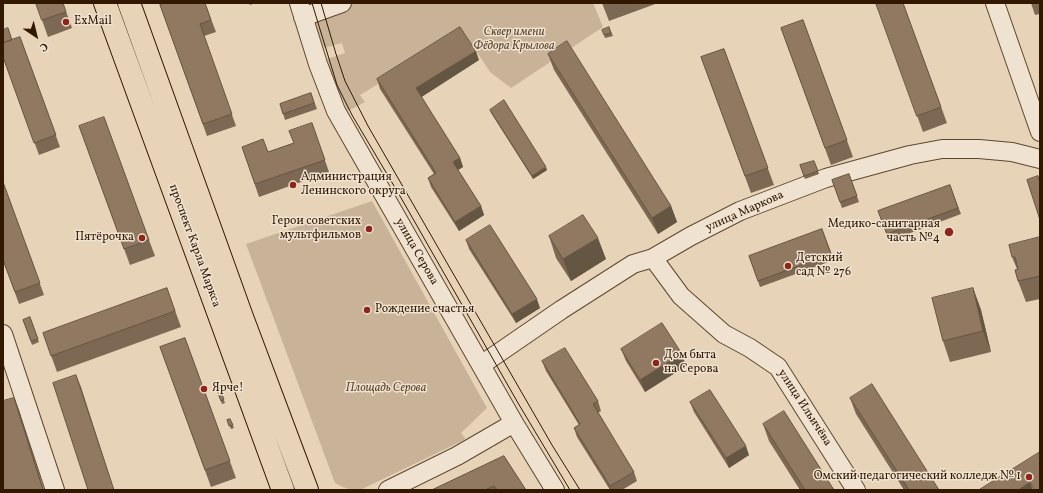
<!DOCTYPE html>
<meta charset="utf-8">
<style>
body{margin:0}
#map{position:relative;width:1043px;height:493px;overflow:hidden;background:#e7d3b8;font-family:Vollkorn,serif}
canvas{display:block}
.frame{position:absolute;inset:0;border:4px solid #321800;pointer-events:none}
.north{position:absolute;left:16px;top:16px;width:40px;height:40px;-webkit-text-stroke:3px #efe2d1;paint-order:stroke;rotate:145deg;font-size:11px;font-weight:700;line-height:16px;text-align:center;color:#321800}
.north::after{content:'';display:block;margin:auto;width:14px;height:18px;background:#321800;clip-path:polygon(50% 0,100% 100%,50% 72%,0 100%)}
</style>
<div id="map">
<canvas width="1043" height="493"></canvas>
<div class="frame"></div>
<div class="north">С</div>
</div>
<script>
const ctx = document.querySelector('canvas').getContext('2d');
ctx.lineJoin = 'round';
function paint(path, color) {
  ctx.fillStyle = color;
  ctx.fill(path, 'evenodd');
}
function strokePath(path, color, width, dash) {
  ctx.strokeStyle = color;
  ctx.lineWidth = width;
  ctx.lineCap = dash ? 'butt' : 'round';
  ctx.setLineDash(dash || []);
  ctx.stroke(path);
}
function write(font, color, halo, rows, align = 'center') {
  ctx.font = font + ' Vollkorn,serif';
  ctx.lineWidth = 3;
  ctx.setLineDash([]);
  ctx.textBaseline = 'middle';
  ctx.strokeStyle = halo;
  ctx.fillStyle = color;
  for (const [text, x, y, turn = 0] of rows) {
    ctx.save();
    ctx.translate(x, y);
    ctx.rotate((+turn || 0) * Math.PI / 180);
    ctx.textAlign = isNaN(turn) ? turn : align;
    if (halo) ctx.strokeText(text, 0, 0);
    ctx.fillText(text, 0, 0);
    ctx.restore();
  }
}
const green = new Path2D(`
 M353,3H593L603,27L511,88L490,72L464,32L360,95L365,102L348,111L335,84L327,59L345,53L342,43L324,48L315,24C325,12 339,8 353,3Z
 M372,201L487,408L461,433L465,438L464,440L360,490C350,490 344,488 335,483L246,244Z`);
const minor = new Path2D(`
 M299,3L318,64L336,111L514,423L555,490
 M995,3L1040,132
 M303,17L342,3
 M653,258L681,296L724,334L750,348L778,367L856,490
 M3,334L55,490
 M481,365L561,310L633,264L653,258L691,236L740,211L826,178L910,155L942,149H979L1012,152L1040,159
 M388,490L457,456L514,423`);
const major = new Path2D(`
 M105,3L283,490
 M129,3L242,317L307,490`);
const tram = new Path2D(`
 M312,3L337,85L352,115L400,196L518,403L570,490
 M321,3L336,54L345,81L368,126L552,445L580,490`);
const wall = new Path2D(`
 M36,3H63L72,28L48,37Z
 M205,3L216,32L204,36L236,126L207,136L160,5Z
 M249,3H256L250,5Z
 M602,3H658L609,21Z
 M876,3H903L947,123L923,132Z
 M1031,3H1040V14L1035,15Z
 M803,20L853,157L831,165L781,28Z
 M609,27L613,36L605,38L604,35Z
 M20,37L60,147L39,155L3,57L12,40Z
 M724,49L774,185L751,193L701,57Z
 M548,54L671,206L677,222L658,234L554,70Z
 M479,60L421,97L460,158L463,167L458,170L481,206L484,215L459,231L431,187L428,178L434,174L380,89L377,79Z
 M311,93L317,109L285,120L280,104Z
 M490,110L547,170L533,179L491,113Z
 M312,123L329,172L259,197L242,147L268,152L294,143Z
 M79,126L149,240L155,256L130,265Z
 M814,161L819,174L805,179L800,165Z
 M849,174L859,202L842,208L832,180Z
 M3,182L44,295L19,304L3,260Z
 M950,185L961,214L889,241L878,211Z
 M822,229L834,260L760,287L749,256Z
 M549,236L606,259L571,281L556,258Z
 M1040,237V299L1026,302L1018,281L1017,269L1012,257Z
 M466,240L540,308L516,323L469,249Z
 M167,288L181,327L57,372L43,333Z
 M973,288L981,310L991,352L950,362L943,341Z
 M30,317L39,342L32,345L23,320Z
 M185,338L236,478L211,487L160,347Z
 M621,349L682,354L686,366L645,392L626,361Z
 M542,361L598,401L601,411L598,413L634,472L637,481L622,490H610L577,437L574,428L579,425L546,371Z
 M218,384L221,392L218,394L215,386Z
 M222,395L225,403L222,404L219,396Z
 M850,398L939,490H904L856,414Z
 M690,402L749,455L729,468L694,412Z
 M230,419L234,428L231,429L227,420Z
 M763,424L834,490H800L769,441Z
 M504,456L526,490H432Z`);
const shadedWall = new Path2D(`
 M476,51L479,60L420,98L416,88Z
 M460,158L463,167L456,171L453,162Z
 M546,167L547,170L533,179L532,176Z
 M481,206L484,215L459,231L455,222Z
 M671,206L677,222L658,234L652,218Z
 M598,238L606,259L571,281L563,259Z
 M973,288L981,310L991,352L983,331Z
 M537,299L540,308L516,323L512,314Z
 M682,354L686,366L645,392L640,380Z
 M76,375L81,387L114,490Z
 M14,398L19,410L44,490H43Z
 M746,446L749,455L729,468L726,458Z
 M1030,482L1033,490H1018Z`);
const building = new Path2D(`
 M36,3H63L66,12L42,20Z
 M166,3H205L211,20L200,24L232,114L203,124L160,5Z
 M876,3H903L941,107L917,116Z
 M803,20L847,140L825,148L781,28Z
 M460,27L476,51L416,88L460,158L453,162L481,206L455,222L428,178L436,173L377,79Z
 M609,27L611,33L604,35L602,30Z
 M8,28L12,40L3,43V30Z
 M20,37L56,135L34,143L3,57V43Z
 M567,41L671,206L652,218L548,54Z
 M724,49L768,168L745,176L701,57Z
 M311,93L314,103L283,114L280,104Z
 M504,100L546,167L532,176L490,110Z
 M104,117L149,240L124,249L79,126Z
 M312,123L325,160L255,184L242,147L263,139L268,152L294,143L289,131Z
 M814,161L818,171L804,176L800,165Z
 M849,174L857,196L840,202L832,180Z
 M1038,176L1040,183V220L1027,180Z
 M3,182L40,283L15,292L3,260Z
 M950,185L958,208L887,234L878,211Z
 M583,215L598,238L563,259L549,236Z
 M490,225L537,299L512,314L466,240Z
 M822,229L831,254L758,281L749,256Z
 M1040,237V276L1018,281L1015,270L1018,269L1015,257H1012L1009,245Z
 M167,288L175,311L51,356L43,333Z
 M973,288L983,331L943,341L932,298Z
 M30,317L38,339L31,341L23,320Z
 M662,323L682,354L640,380L621,349Z
 M185,338L230,461L205,470L160,347Z
 M565,348L598,401L593,404L634,472L610,486L574,428L580,424L542,361Z
 M76,375L114,490H88L53,383Z
 M218,384L220,389L217,390L215,386Z
 M872,384L939,490H909L850,398Z
 M710,390L746,446L726,458L690,402Z
 M222,395L224,399L221,401L219,396Z
 M14,398L43,490H3V401Z
 M784,411L834,490H805L763,424Z
 M230,419L233,425L229,426L227,420Z
 M1040,452V490H1034L1030,482L1018,490H979Z
 M504,456L526,490H497L494,486L485,490H432Z`);
const markers = [
 [66,22,4,"#8f2418"],
 [293,185,4,"#8f2418"],
 [369,229,4,"#8f2418"],
 [949,232,5,"#8f2418"],
 [142,238,4,"#8f2418"],
 [788,266,4,"#8f2418"],
 [367,310,4,"#8f2418"],
 [656,363,4,"#8f2418"],
 [204,389,4,"#8f2418"],
 [1029,477,4,"#8f2418"]
];
const poiNames = [
 ["ExMail",74,22],
 ["Администрация",301,178],
 ["Ленинского округа",301,192],
 ["Герои советских",361,222,"right"],
 ["мультфильмов",361,236,"right"],
 ["Медико-санитарная",940,225,"right"],
 ["часть №4",940,239,"right"],
 ["Пятёрочка",134,238,"right"],
 ["Детский",796,259],
 ["сад № 276",796,273],
 ["Рождение счастья",375,310],
 ["Дом быта",664,356],
 ["на Серова",664,370],
 ["Ярче!",212,389],
 ["Омский педагогический колледж № 1",1021,477,"right"]
];
const parkNames = [
 ["Сквер имени",514,33],
 ["Фёдора Крылова",514,47],
 ["Площадь Серова",386,389]
];
const streetNames = [
 ["улица Маркова",745,212,-24],
 ["проспект Карла Маркса",194,246,70],
 ["улица Серова",416,252,60],
 ["улица Ильичёва",804,408,57]
];
paint(green, '#c8b399');
strokePath(minor, '#5f472e', 20);
strokePath(major, '#321800', 24);
strokePath(minor, '#efe2d1', 18);
strokePath(major, '#e7d3b8', 22);
strokePath(tram, '#321800', 1);
paint(wall, '#7c6853');
paint(shadedWall, '#655543');
paint(building, '#907960');
strokePath(building, '#655543', 1);
for (const [x, y, r, color] of markers) {
  const dot = new Path2D();
  dot.arc(x, y, r, 0, 2 * Math.PI);
  ctx.fillStyle = color;
  ctx.fill(dot);
  strokePath(dot, '#efe2d1', 1.5);
}
write('12px', '#321800', '#efe2d1', poiNames, 'left');
write('italic 12px', '#5f462e', '#efe2d1', parkNames);
write('12px', '#321800', '#efe2d1', streetNames);
</script>
